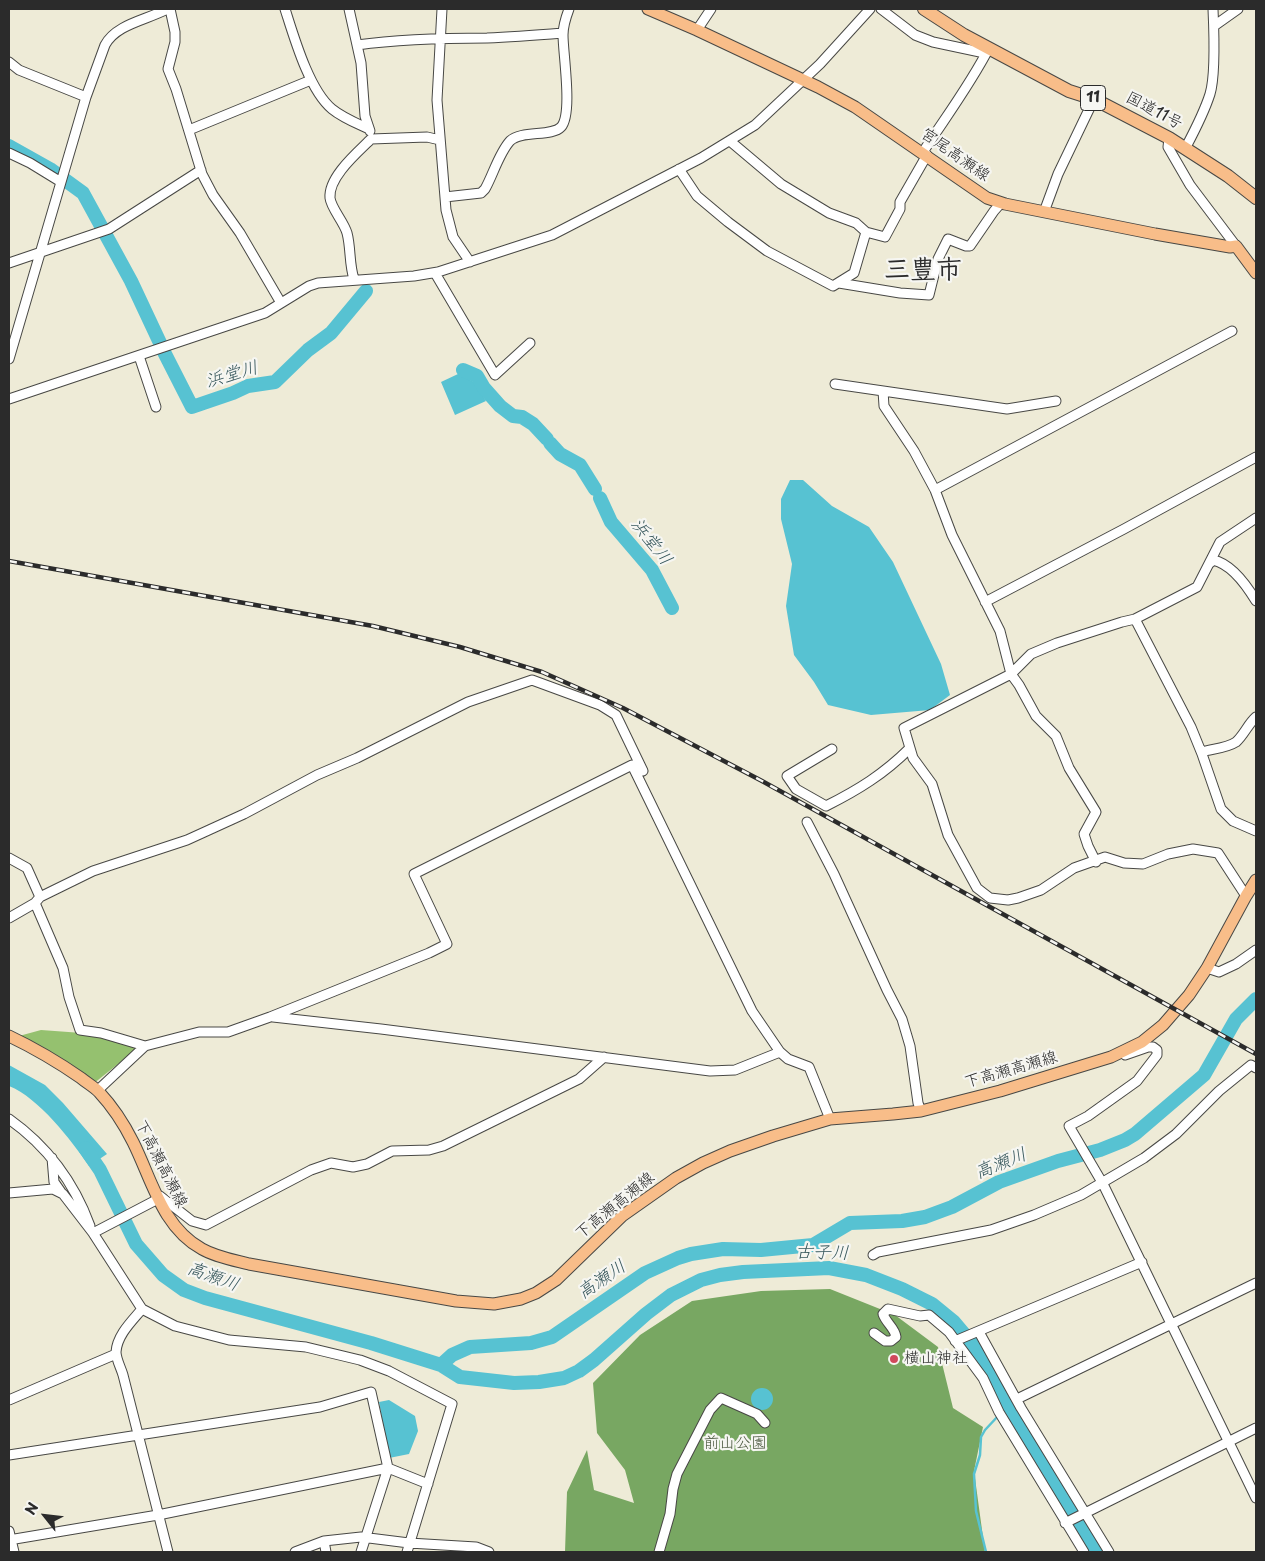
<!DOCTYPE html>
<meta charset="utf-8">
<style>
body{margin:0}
#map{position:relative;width:1265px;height:1561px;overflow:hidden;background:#eeebd7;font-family:"Playpen Sans",sans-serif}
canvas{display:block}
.frame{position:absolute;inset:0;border:10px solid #2b2b2b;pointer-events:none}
.north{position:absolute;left:20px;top:1491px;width:50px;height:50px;-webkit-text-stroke:4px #f6f6f2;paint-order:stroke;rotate:299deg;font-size:14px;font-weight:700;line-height:20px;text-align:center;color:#2b2b2b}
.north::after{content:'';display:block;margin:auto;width:18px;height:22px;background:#2b2b2b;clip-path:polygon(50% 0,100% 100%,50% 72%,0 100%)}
</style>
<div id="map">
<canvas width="1265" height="1561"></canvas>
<div class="frame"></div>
<div class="north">N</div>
</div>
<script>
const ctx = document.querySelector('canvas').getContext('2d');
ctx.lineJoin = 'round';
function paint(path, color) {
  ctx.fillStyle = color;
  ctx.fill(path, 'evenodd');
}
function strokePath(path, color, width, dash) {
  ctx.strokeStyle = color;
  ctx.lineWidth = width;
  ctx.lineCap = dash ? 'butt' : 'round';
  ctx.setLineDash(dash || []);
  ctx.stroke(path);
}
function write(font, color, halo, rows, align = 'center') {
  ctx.font = font + ' "Playpen Sans","Klee One",sans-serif';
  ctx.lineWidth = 4.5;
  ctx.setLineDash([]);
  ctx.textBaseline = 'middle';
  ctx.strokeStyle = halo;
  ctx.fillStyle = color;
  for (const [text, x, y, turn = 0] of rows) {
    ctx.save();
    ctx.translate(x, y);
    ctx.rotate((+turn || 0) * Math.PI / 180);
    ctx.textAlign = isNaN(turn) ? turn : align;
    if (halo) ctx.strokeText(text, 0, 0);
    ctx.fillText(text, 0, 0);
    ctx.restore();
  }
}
const green = new Path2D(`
 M41,1030L82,1033L138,1048L93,1084L19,1036Z`);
const forest = new Path2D(`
 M830,1289L895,1315L938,1347L953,1408L983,1427L974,1471L985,1552H565L567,1492L587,1450L594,1490L634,1503L625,1470L597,1433L593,1383L640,1335L692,1301L761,1291Z`);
const water = new Path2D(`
 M458,374L474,382L486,401L455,415L441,382Z
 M790,480H803L832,506L869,527L893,562L941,664L950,695L930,710L871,715L828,705L814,682L794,655L786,606L792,564L781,519V499Z
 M9,1065L45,1085L63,1103L107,1154L89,1166C71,1140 39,1098 9,1086Z
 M751 1399a11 11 0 1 1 22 0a11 11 0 1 1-22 0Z
 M389,1400L415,1416L418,1431L409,1454L389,1458L379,1402Z`);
const stream = new Path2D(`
 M1002,1411L1008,1404
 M986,1552L976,1511L974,1474L980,1455L981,1437L985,1430L999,1415`);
const river = new Path2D(`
 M9,146L50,169L83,193L131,281L161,345
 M164,352L192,407L233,393L248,386L275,382L308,350L331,333L366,291
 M463,370L477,376L484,388L500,406L513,416L522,417L533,424L547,439
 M550,443L560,454L580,465L595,489
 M600,498L611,522L652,570L672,608
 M85,1148L100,1170L136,1244L163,1275L184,1290L205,1298L371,1343L441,1365L460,1377L514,1383L539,1382L564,1378L579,1371L594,1360L646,1314L671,1295L701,1280L720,1275L743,1272L829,1268L866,1275L902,1289L932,1304L954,1322L975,1347L1035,1452L1097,1552
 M441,1365L452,1355L470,1347L531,1343L552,1337L645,1273L678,1258L691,1254L723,1249L761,1250L813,1245L850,1223L902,1221L925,1217L952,1207L999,1182L1058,1161L1100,1150L1125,1140L1135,1134L1204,1075L1236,1019L1256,999`);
const minor = new Path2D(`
 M170,9L175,32V42L168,69L176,89L202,174L213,195L240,233L281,303
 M285,9C294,37 309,90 332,109C343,118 356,123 369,129
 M349,9L361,63L365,116L370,131
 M442,9L437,100L446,210L453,237L470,262
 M881,9L915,35L933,42L980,52L989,48
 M1214,26L1238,9
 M697,30L711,9
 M357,45C400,39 443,38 487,38C512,37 538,35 563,33
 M9,62L19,70L86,97
 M189,130L311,80
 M1169,138L1168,147L1190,185L1236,246
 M1186,147C1195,130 1204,113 1210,94C1216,74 1214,31 1213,9
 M923,152C945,118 970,85 989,48
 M9,153L30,163L61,182
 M679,169L697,196L728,222L767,251L833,286L854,273L866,232L856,223L829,213L781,184L730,141
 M445,197L481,193L485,189C493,175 499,153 510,141C521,130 552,137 561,127C573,114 563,54 563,35C563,27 566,17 569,9
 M1044,212L1058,174L1094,99
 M866,232L885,237L900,209V202L927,155
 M9,263L109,229L201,170
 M435,273L495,375L530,343
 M354,279C349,264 351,248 347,233C344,222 331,208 330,198C328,177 358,152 371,139L427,137L440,140
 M839,283L900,293L929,295L938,259L948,239L966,246H970L994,211L1001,203
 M139,356L156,407
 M9,359L86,97L105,45C116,24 147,20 167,9
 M835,384L1007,409L1056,401
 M883,391L884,406L914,451L935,490L952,535L1000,631L1011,674L1019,685L1036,716L1056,736L1069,768L1096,812L1084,834L1088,846L1096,862
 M9,399L265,313L309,286L318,283L414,276L438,272L552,235L701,158L755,125L820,64L870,9
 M935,490L1232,331
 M1210,563L1213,560C1232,564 1247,586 1256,601
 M985,602L1124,529L1256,457
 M1135,619L1191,727L1202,754L1221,809L1233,821L1256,831
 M832,749L787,776L796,789L826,806C858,790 884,774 910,748
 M1202,752C1212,749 1227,748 1236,742C1244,735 1248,724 1256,717
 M807,822L834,874L887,990L902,1019L910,1046L918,1103L921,1111
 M9,858L27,868L40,897
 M1246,896L1218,853L1193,849L1168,854L1143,864L1124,863L1105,857L1074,868L1041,890L1018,898L1008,900L990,898L977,888L948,835L932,784L913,758L904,728L1011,674L1031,654L1057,643L1122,622L1135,619L1197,587L1220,542L1256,518
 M35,903L63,968L69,997L80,1030L101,1033L145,1046
 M9,918L35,903L40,897L93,871L187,840L244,814L317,775L357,758L468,702L532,680L600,705L616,715L643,771
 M1207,968L1219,972L1236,964L1256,950
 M273,1017L381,1029L710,1071L735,1070L780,1052
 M1125,1055L1148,1047H1153L1157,1050V1055L1137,1081L1088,1116L1069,1126L1103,1184L1256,1498
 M98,1090L145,1046L199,1032H228L270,1017L429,953L447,944L414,874L632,765L752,1011L780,1052L788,1059L809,1067L830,1119
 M9,1119C47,1146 74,1182 90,1226
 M52,1158L54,1182L61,1192
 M9,1193L53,1189L63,1194L93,1233L142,1309L175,1326L229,1340L306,1347L360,1360L389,1371L452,1404L407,1552
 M93,1233L158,1199L160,1196L192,1221L206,1225L311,1170L331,1163L353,1167L367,1164L392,1151L429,1150L443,1146L579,1079L604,1057
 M873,1255L878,1252L991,1230L1034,1215L1081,1195L1144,1158L1176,1134L1219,1091L1251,1065L1256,1068
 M142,1309C132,1321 117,1335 116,1352C116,1359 121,1368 123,1375L168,1552
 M979,1332L1021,1408L1109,1552
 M874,1333L885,1341H891L896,1337C895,1328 886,1323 883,1314L888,1309L920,1316L929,1315L949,1332L983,1378L999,1412L1084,1552
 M955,1341L1142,1262
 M1017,1399L1256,1283
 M9,1400L116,1354
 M9,1455L320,1407L371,1392L388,1468L361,1552
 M1065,1523L1256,1428
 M9,1531L14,1552
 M9,1540L158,1515L388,1468L428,1484
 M324,1541L326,1552
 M295,1552L324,1541L361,1537L409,1543L476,1547L489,1552
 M659,1552L670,1514L673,1489L677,1474L710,1410L721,1398L757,1414L765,1423`);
const major = new Path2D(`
 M648,9L697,30L818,87L855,107L987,198L1005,204L1155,234L1230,247L1236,246L1256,273
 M9,1036C34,1048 58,1062 81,1078C87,1083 94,1087 99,1092C113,1107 124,1124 133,1142C152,1180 162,1227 202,1249C216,1257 233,1260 249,1264L456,1301L494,1304L521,1299L536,1293L556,1280L622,1216L676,1178L703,1163L730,1151L773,1136L830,1119L893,1114L921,1111L1000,1091L1111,1057L1142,1042L1163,1025L1189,995L1207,968L1246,896L1256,880`);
const highway = new Path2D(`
 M924,9L964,35L1069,91L1094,99L1169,138L1228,176L1256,198`);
const rail = new Path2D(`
 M9,561L373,626L460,647L542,672L623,708L762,781L1256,1054`);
const markers = [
 [894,1359,5,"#d1495b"]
];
const shields = [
 [1093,98,25]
];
const shieldNames = [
 ["11",1093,98]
];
const streetNames = [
 ["国道11号",1154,111,28],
 ["宮尾高瀬線",955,155,35],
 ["下高瀬高瀬線",1011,1070,-16],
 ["下高瀬高瀬線",161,1164,63],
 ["下高瀬高瀬線",615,1206,-39]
];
const poiNames = [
 ["横山神社",904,1359]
];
const parkNames = [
 ["前山公園",735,1444]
];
const waterNames = [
 ["浜堂川",232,375,-16],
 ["浜堂川",651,542,52],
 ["高瀬川",1001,1164,-22],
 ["古子川",822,1253,2],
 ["高瀬川",213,1277,20],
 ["高瀬川",602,1280,-34]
];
const townNames = [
 ["三豊市",923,271]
];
paint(green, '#95c16f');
paint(forest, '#78a762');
paint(water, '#57c2d2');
strokePath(stream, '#57c2d2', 2.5);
strokePath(river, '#57c2d2', 14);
strokePath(minor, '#484845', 11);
strokePath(major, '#484845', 13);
strokePath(highway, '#484845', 14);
strokePath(minor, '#fff', 9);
strokePath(major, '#f8bd89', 11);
strokePath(highway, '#f8bd89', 12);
strokePath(rail, '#2b2b2b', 4.5);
strokePath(rail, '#f6f6f2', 2.5, [8]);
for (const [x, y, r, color] of markers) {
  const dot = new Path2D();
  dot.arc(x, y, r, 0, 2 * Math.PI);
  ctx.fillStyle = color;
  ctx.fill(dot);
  strokePath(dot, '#f6f6f2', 2);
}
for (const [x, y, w] of shields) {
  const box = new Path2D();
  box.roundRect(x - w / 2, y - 12.5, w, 25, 4);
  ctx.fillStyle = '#f6f6f2';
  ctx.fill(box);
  strokePath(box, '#2b2b2b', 1);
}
write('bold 15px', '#2b2b2b', null, shieldNames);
write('16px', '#2b2b2b', '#f6f6f2', streetNames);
write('16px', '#2b2b2b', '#f6f6f2', poiNames, 'left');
write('16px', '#4b583f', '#f6f6f2', parkNames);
write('italic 18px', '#38585d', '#f6f6f2', waterNames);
write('bold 26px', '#2b2b2b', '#f6f6f2', townNames);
</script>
